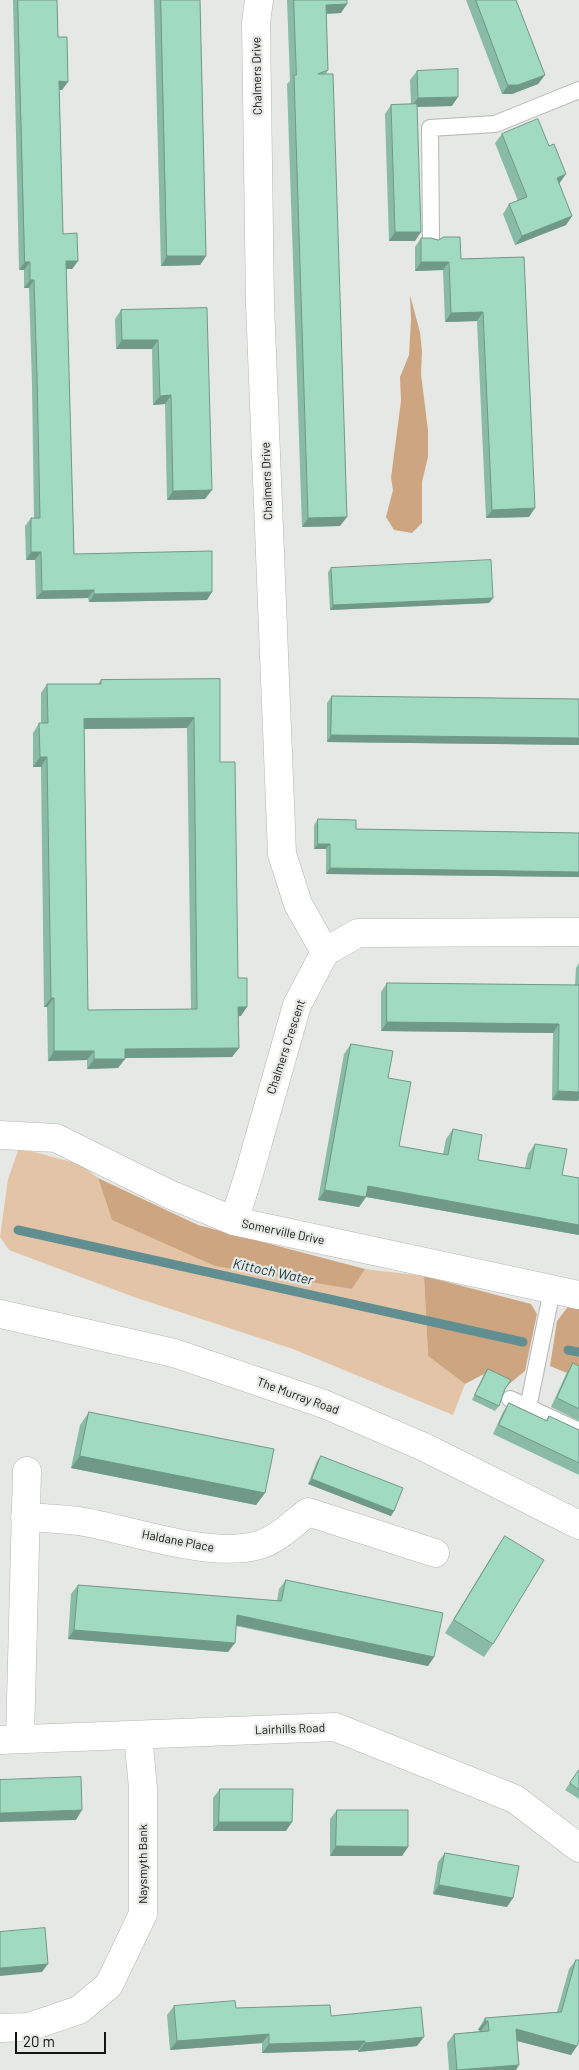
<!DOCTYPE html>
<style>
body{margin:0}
#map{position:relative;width:579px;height:2070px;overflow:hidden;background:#e6e8e5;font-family:Barlow,sans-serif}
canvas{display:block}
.scale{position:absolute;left:15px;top:2032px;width:91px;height:22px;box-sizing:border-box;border:2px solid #141413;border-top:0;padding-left:6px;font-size:15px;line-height:18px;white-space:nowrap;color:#141413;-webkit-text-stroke:4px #e6e8e5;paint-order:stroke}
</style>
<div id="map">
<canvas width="579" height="2070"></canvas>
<div class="scale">20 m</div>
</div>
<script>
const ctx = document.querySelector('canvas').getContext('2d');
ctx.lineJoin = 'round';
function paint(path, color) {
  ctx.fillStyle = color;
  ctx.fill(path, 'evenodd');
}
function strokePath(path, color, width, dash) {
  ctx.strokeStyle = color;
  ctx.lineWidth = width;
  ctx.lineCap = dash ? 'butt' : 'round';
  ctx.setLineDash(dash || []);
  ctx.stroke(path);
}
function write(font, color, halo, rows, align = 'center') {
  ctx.font = font + ' Barlow,sans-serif';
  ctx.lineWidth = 4.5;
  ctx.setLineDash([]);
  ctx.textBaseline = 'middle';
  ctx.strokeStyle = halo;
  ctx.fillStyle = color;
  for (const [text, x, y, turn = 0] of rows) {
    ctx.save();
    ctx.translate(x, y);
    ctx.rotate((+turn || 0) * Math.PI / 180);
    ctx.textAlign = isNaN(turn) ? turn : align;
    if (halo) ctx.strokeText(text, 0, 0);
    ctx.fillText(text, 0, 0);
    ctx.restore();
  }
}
const green = new Path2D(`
 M19,1148L79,1164L98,1178L112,1220L351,1289L365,1269L424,1276L428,1356L465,1384L453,1415L293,1349L134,1297L9,1250L0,1237L8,1179Z`);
const forest = new Path2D(`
 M410,295L420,332L422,351L421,374L428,430V457L422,482V523L412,533L394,530L386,517L393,490L391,478L401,401L400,377L409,355L411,320Z
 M98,1178L198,1225L365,1269L352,1289L215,1266L112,1220Z
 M424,1276L531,1304L537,1314L525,1371L508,1385L484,1374L465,1384L428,1356Z
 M570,1304L579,1305V1378L550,1366L557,1321Z`);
const stream = new Path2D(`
 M18,1230L523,1342
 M568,1350L579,1352`);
const lane = new Path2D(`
 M431,239L430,128L495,124L579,90
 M510,1399L579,1431
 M528,1408L552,1290`);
const street = new Path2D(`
 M259,0L256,23L260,304L282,854L298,904L325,952
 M0,1135L56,1138L169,1194L234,1221L579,1295
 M234,1221L249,1174L297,1005L325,952L358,933L579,932
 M25,1517C43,1518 61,1519 79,1521C129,1529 214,1561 262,1544C279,1538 294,1523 308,1512L435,1553
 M20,1738L27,1471
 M0,1740L335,1727L515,1799L579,1848
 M0,2028L29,2027L79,2010L109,1985L143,1914V1788L138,1735`);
const secondary = new Path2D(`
 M0,1314L174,1353L324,1404L424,1447L579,1525`);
const wall = new Path2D(`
 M13,0H57L58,37L62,90H59L63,234L78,261L72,269H66L74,554L207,600L89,602L88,598L36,599L35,560H26L25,526L31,518H34L32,384L29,288H24V270H19Z
 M154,0H200L206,256L200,265L161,266Z
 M287,0H347L341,13L326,14L328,70L326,74L340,526L302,527L287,84L290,81Z
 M466,0H516L545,75L538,84L512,94H502Z
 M417,71L452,106L417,107L415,241H389L385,114L391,105L411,104L410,80Z
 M502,134L559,183L572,216L566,225L515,245L503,214L509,204L518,201L495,143Z
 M421,238L461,259L524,257L529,517L486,518L477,321L445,322L443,270L415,271V247Z
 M207,308L205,499L167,500L165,404L153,405L152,349H116L115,319L121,310Z
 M331,568L493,598L489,603L330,610L328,572Z
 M220,679V762L241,1016H238L239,1048L232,1057L125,1058L118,1068L87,1069V1060L48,1061L47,1007H44L41,767H33V733L39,723H41V693L47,684H98L101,680ZM187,728L191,1009L88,1010L84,729Z
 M332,696L579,699V745L327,742V703Z
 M318,819L356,829L579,833V877L326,874V849H314V825Z
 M579,963V1099L578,1101L552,1100L553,1033L381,1031V992L387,983L575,985L576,968Z
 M351,1044L388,1078L399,1146L443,1154L446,1139L453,1129L478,1160L525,1168L528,1154L535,1144L562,1175L579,1235L366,1197L359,1207L318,1200L344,1054Z
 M573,1363L579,1366V1421L551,1407L567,1372Z
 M488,1369L505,1390L499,1406L495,1411L472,1400L484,1374Z
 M509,1403L546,1420L549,1416L579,1430V1475L493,1434L503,1412Z
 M89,1412L265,1493L256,1505L71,1468L80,1425Z
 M321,1456L394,1511L391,1516L308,1484L317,1461Z
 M505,1536L493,1644L484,1657L445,1633L496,1549Z
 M286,1580L434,1657L428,1666L236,1626L228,1652L68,1639L71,1594L78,1585L277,1601L279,1589Z
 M579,1770V1799L565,1790Z
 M220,1789L286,1831H213V1798Z
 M337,1810L408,1847L402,1856H330V1819Z
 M445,1853L507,1907L433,1894L438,1862Z
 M576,1960L577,2046L571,2055L517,2041L516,2070H449L447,2043L454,2034L481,2031L478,2030L479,2028L485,2018L557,2012L569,1969Z
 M174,2006L236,2008L331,2016L417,2046L358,2052V2050L262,2053V2043L170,2050L167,2015Z`);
const shadedWall = new Path2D(`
 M347,4L341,13L319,14L326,5Z
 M545,75L538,84L512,94H502L508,85Z
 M59,81L68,82L62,90H54Z
 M458,97L452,106L411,107L418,98Z
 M566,174L559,184L557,178Z
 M572,216L566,225L515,245L522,236Z
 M395,232H421L415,241H389Z
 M167,256H206L200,265L161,266Z
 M66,261H78L72,269H61Z
 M25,262H30L24,270H19Z
 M421,262H449L443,270L415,271Z
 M30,280H34L29,288H24Z
 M483,312L477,321L445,322L451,313Z
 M122,340H158L152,349H116Z
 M171,395L165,404L153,405L160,396Z
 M212,490L205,499L167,500L173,491Z
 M535,508L529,517L486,518L492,510Z
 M347,517L340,526L302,527L308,518Z
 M31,552H41L35,560H26Z
 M94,590L88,598L36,599L42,591Z
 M212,592L207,600L89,602L94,594Z
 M493,598L489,603L330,610L333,605Z
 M194,718L187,728L78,729L84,719Z
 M331,735L579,738V745L327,742Z
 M40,757H47L41,767H33Z
 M318,844H330L326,849H314Z
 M330,868L579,872V877L326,874Z
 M51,998H54L47,1007H44Z
 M238,1007H247L241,1016L231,1017Z
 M387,1022L559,1024L553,1033L381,1031Z
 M239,1048L232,1057L118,1058L125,1049Z
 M54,1051H94L87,1060L48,1061Z
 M94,1059H125L118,1068L87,1069Z
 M558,1091L579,1092V1099L578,1101L552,1100Z
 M368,1186L579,1225V1235L361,1196Z
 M325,1190L366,1197L359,1207L318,1200Z
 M80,1456L265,1493L256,1505L71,1468Z
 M312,1479L394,1511L391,1516L308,1484Z
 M237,1615L434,1657L428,1666L231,1624Z
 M74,1630L235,1643L228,1652L68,1639Z
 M82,1810L76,1820L0,1822V1813Z
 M219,1822H292L286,1831H213Z
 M336,1846L408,1847L402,1856H330Z
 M439,1885L513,1898L507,1907L433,1894Z
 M48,1964L42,1972L0,1976V1968Z
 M485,2021H488L481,2031L478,2030Z
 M516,2029L577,2046L571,2055L510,2039Z
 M269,2034L262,2043L170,2050L177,2041Z
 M424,2037L417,2046L358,2052L365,2043Z
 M365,2041L358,2050L262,2053L269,2044Z
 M519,2065L516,2070H461Z`);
const building = new Path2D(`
 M18,0H57L58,37H67L68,82L59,81L63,234L77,233L78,261H66L74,554L212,551V592L94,594V590L42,591L41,552H31V518H40L37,376L34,280H30V262H25Z
 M161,0H200L206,256H167Z
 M294,0H347V4L326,5L328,70L318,74H333L347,517L308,518L294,75H296Z
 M476,0H516L545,75L518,85H508Z
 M458,69V97L418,98L417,71Z
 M417,104L421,232H395L391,105Z
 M538,119L549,146L554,144L566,174L557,178L572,216L522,236L509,204L527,197L502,134Z
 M444,237H460L461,259L524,257L535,508L492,510L483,312L451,313L449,262H421V238H431L438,240Z
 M207,308L212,490L173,491L171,395L160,396L158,340H122L121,310Z
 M491,560L493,598L333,605L331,568Z
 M220,679V762H235L238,978H247V1007H238L239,1048L125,1049V1059H94V1051H54V998H51L47,757H40L39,723H48L47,684H101V680ZM194,718L197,1009L88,1010L84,719Z
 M332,696L579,699V738L331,735Z
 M318,819L356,820V829L579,833V872L330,868V844H318Z
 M387,983L579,985V1092L558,1091L559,1024L387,1022Z
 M351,1044L393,1051L388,1078L411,1082L399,1146L448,1155L453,1129L482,1135L478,1160L530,1169L535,1144L567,1149L562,1175L579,1178V1225L368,1186L366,1197L325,1190Z
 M573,1363L579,1366V1409L557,1398Z
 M488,1369L511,1380L505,1389L499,1406L475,1395Z
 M509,1403L547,1421L549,1416L579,1430V1463L499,1425Z
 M89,1412L274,1449L265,1493L80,1456Z
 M321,1456L403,1488L394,1511L312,1479Z
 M505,1536L544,1560L493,1644L454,1620Z
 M286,1580L443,1613L434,1657L237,1615L235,1643L74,1630L78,1585L281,1601Z
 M579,1770V1790L570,1783Z
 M81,1777L82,1810L0,1813V1780Z
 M220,1789H293L292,1822H219Z
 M337,1810H408V1847L336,1846Z
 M445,1853L519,1866L513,1898L439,1885Z
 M45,1928L48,1964L0,1968V1932Z
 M576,1960H579V2040L577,2046L516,2029L519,2065L457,2070L454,2034L489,2031L488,2021H485V2018L561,2012Z
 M235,2001L236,2008L330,2005L331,2016L421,2007L424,2037L365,2043V2041L269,2044V2034L177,2041L174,2006Z`);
const streetNames = [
 ["Chalmers Drive",257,76,-91],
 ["Chalmers Drive",267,481,-92],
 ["Chalmers Crescent",286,1047,-72],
 ["Somerville Drive",283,1232,12],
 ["The Murray Road",298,1396,20],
 ["Haldane Place",178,1541,11],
 ["Lairhills Road",290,1729,-2],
 ["Naysmyth Bank",143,1864,-90]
];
const waterNames = [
 ["Kittoch Water",273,1272,12]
];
paint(green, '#e4c4a7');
paint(forest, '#cda681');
strokePath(stream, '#608e91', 9);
strokePath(lane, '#b4b6b3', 18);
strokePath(street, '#b4b6b3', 29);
strokePath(secondary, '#b4b6b3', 29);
strokePath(lane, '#fff', 16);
strokePath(street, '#fff', 28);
strokePath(secondary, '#fff', 28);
paint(wall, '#8abba6');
paint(shadedWall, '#709987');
paint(building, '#a0dac1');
strokePath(building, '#709987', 1);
write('12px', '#141413', '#e6e8e5', streetNames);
write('italic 14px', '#143638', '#e6e8e5', waterNames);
</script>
